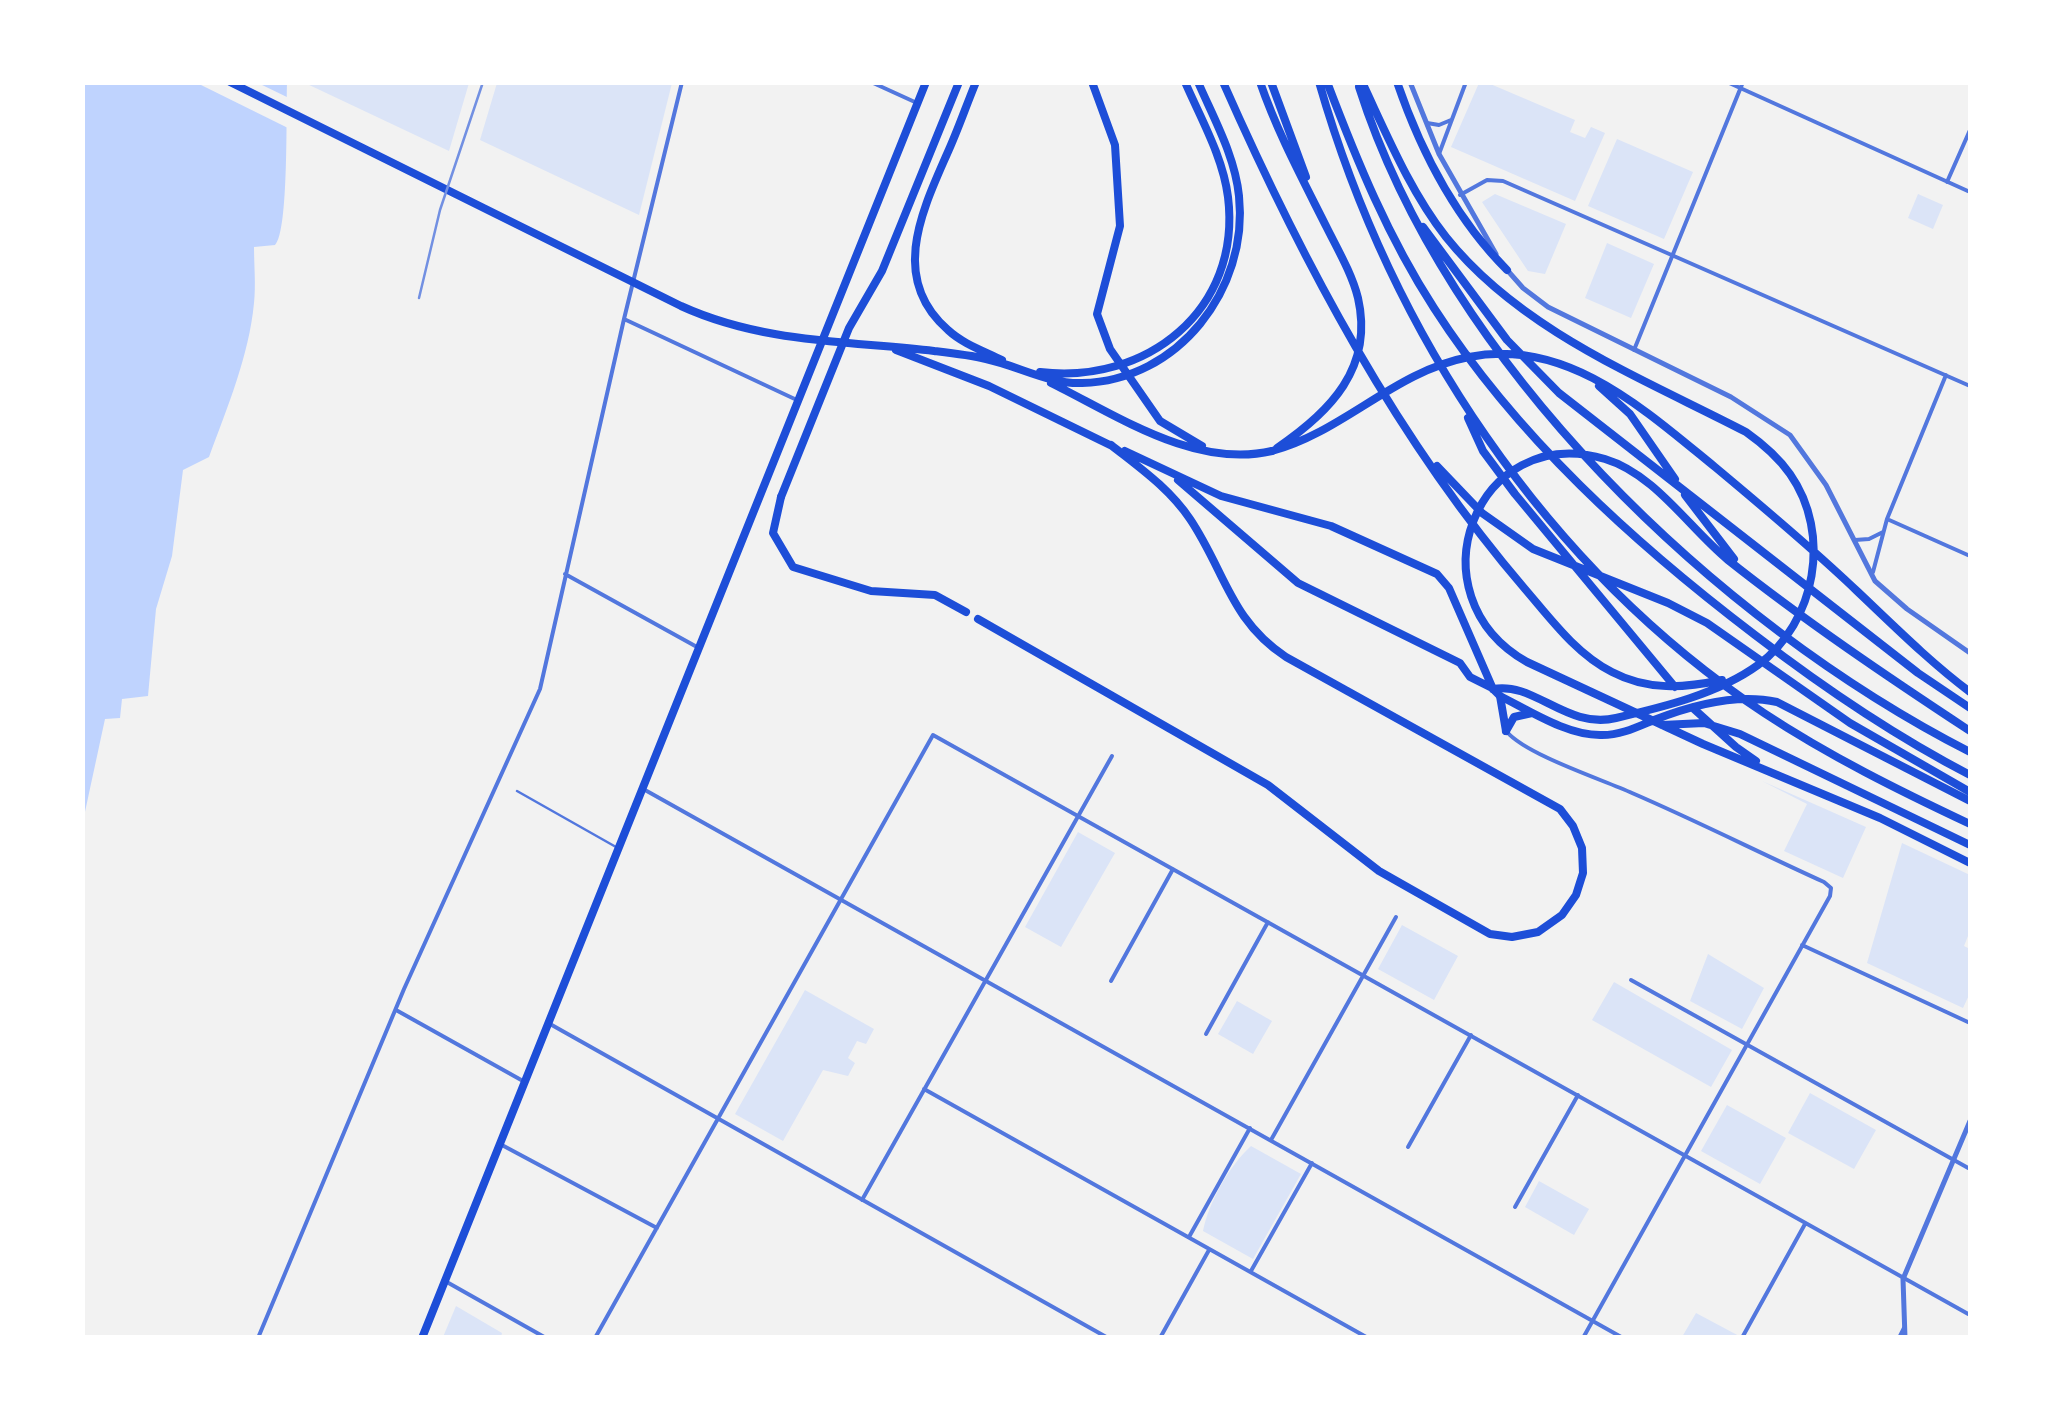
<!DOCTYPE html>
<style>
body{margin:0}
#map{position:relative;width:2053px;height:1420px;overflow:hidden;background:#f2f2f2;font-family:Roboto,sans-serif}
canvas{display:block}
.frame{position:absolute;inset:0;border:85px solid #fff;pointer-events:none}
</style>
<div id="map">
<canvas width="2053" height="1420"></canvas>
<div class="frame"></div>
</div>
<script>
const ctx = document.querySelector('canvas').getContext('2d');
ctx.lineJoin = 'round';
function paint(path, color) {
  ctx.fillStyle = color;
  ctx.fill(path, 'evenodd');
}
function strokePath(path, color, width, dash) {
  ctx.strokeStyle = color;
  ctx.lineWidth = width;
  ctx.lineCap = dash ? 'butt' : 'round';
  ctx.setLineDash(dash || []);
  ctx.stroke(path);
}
const green = new Path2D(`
 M305,83H469L449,151Z
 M497,83H672L639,215L480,140Z
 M1479,83H1488L1575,120L1570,132L1585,138L1591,127L1605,133L1575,201L1451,147Z
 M1617,139L1693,172L1664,239L1588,206Z
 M1495,194L1566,224L1545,274L1528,271L1482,202Z
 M1918,194L1943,205L1933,229L1908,218Z
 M1607,243L1654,264L1631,318L1585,298Z
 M1762,781L1866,827L1843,878L1784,851L1807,804Z
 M1078,832L1115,853L1061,947L1025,927Z
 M1902,843L1970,875V931L1964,946L1970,949V993L1963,1008L1867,963Z
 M1402,925L1458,956L1434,1000L1378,969Z
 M1708,954L1764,988L1742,1029L1690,1001Z
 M1614,982L1732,1050L1711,1087L1592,1020Z
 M805,990L874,1029L866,1044L857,1041L848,1058L855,1063L848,1076L823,1070L783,1141L735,1114Z
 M1237,1001L1272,1021L1253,1054L1218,1034Z
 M1810,1093L1876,1130L1854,1169L1788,1133Z
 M1727,1105L1786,1138L1760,1184L1701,1151Z
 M1251,1146L1301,1174L1253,1259L1203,1231C1209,1202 1229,1166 1251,1146Z
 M1539,1181L1589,1209L1574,1235L1525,1207Z
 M456,1306L502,1333L501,1337H443Z
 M1696,1313L1741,1337H1682Z`);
const water = new Path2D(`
 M83,83H287C286,111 289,232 275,245L254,247C254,265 256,285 254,303C249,356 227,408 209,457L183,470L172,556L156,609L148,696L122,699L120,718L105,719L83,821Z`);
const pier = new Path2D(`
 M197,83H258L291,99L290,129Z`);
const service = new Path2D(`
 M517,791L616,847`);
const minor = new Path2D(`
 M871,82L917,103
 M1727,82L1970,192
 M1427,123L1439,125L1451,120
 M1439,154L1466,82
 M1947,182L1970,130
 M1460,195L1487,180L1503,181L1970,386
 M624,319L799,401
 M1634,350L1743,82
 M1887,519L1970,556
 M1855,540L1869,539L1883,532
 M1873,572L1887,519L1946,375
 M565,574L697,647
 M1507,732C1527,755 1601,779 1632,793C1697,821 1760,853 1824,882L1831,888L1830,896L1583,1338
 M645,790L1623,1338
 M1802,945L1970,1023
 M1631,980L1970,1169
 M1111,981L1173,869
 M396,1010L523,1081
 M550,1024L1108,1338
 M1206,1034L1268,922
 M924,1089L1368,1338
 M1271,1140L1396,917
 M500,1144L657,1228
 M1408,1147L1471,1035
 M862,1200L1112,756
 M1515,1207L1578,1095
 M1189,1237L1250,1128
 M1251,1271L1312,1163
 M445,1281L546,1338
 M1743,1336L1805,1224
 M258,1338L404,989L540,689L624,319L682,82
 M595,1338L933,735L1970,1315
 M1160,1338L1209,1250
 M1899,1338L1904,1328`);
const tertiary = new Path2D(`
 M1410,82L1439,154L1496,254
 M1508,271L1523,288L1548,307L1731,397L1790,435L1826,485L1875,581L1907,609L1970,653
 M1905,1338L1903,1279L1970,1121`);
const primary = new Path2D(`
 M422,1338L926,82`);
const trunk = new Path2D(`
 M230,82L681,306C762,343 847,341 934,351C951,353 969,355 986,359C1019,366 1048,384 1082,383C1178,381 1249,289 1239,196C1235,156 1214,119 1198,82
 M976,82C966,106 958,130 947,154C922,211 889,279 948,330C963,344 984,351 1002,360
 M1092,82L1115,145L1120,226L1097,314L1110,349L1160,421L1202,446
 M896,350L989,386L1112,446
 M1040,372C1146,385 1242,310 1228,197C1223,157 1201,119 1185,82
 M1051,383C1118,416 1195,469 1272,451
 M1125,451L1221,496L1331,526L1437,574L1449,588L1493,689
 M1178,480L1298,583L1460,663L1470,677L1492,688
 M781,497L773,533L793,567L871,591L935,595L966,612
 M978,619L1268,785L1379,871L1490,934L1512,937L1538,932L1562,915L1576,895L1583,873L1582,848L1573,826L1560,809L1286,657C1230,620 1225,571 1190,519C1169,488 1140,468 1111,445
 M1500,696L1506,731`);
const motorway = new Path2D(`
 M1223,82C1302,261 1397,440 1525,589C1550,618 1576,654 1612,672C1648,691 1684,688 1722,680
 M1260,82C1278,134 1303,180 1327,228C1338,250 1352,274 1358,298C1374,368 1330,412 1277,448
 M1271,82L1306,177
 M1319,82C1391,333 1545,567 1764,713C1829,756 1900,791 1970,824
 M1327,82C1357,161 1388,237 1434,308C1517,437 1634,543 1755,635C1824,688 1893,735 1970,775
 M1362,82C1387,135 1410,191 1446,237C1521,331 1642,378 1746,432C1763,444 1778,457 1790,474C1832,534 1816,622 1758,665C1718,694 1663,707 1616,718C1567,730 1534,681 1493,689
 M1397,82C1421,152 1455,218 1507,270
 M1359,87C1447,364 1716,622 1970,752
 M1423,227L1507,340L1559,393L1918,673L1970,708
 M1599,386L1630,414L1675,479
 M1468,418L1483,451L1515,494L1675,687
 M1272,451C1343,432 1395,371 1469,357C1566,337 1645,410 1715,467C1763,507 1812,548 1857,591C1894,626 1930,662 1970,692
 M1437,466L1482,513L1533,549L1668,603L1707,623L1850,723L1970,792
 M1685,495L1734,559
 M781,497L849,328L882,271L959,82
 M1493,689L1500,696C1530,711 1568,736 1602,735C1621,735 1637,727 1654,720C1692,705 1737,693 1777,702L1970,801
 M1694,709L1736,747L1756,761
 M1662,725L1704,723L1740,734L1970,845
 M1506,731L1514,717L1532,713
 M1970,731C1888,677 1805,621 1728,560C1689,528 1655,474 1605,459C1476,421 1409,595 1527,662L1703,744L1880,818L1970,863`);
const rail = new Path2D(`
 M419,298L440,210L483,82`);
paint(green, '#dbe4f7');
paint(water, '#bfd3fe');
paint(pier, '#f2f2f2');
strokePath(service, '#5277de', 2.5);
strokePath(minor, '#5277de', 4);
strokePath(tertiary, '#5277de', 5);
strokePath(primary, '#1d4ed8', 8);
strokePath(trunk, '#1d4ed8', 8);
strokePath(motorway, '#1d4ed8', 8);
strokePath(rail, '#7290e2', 2.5);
</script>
